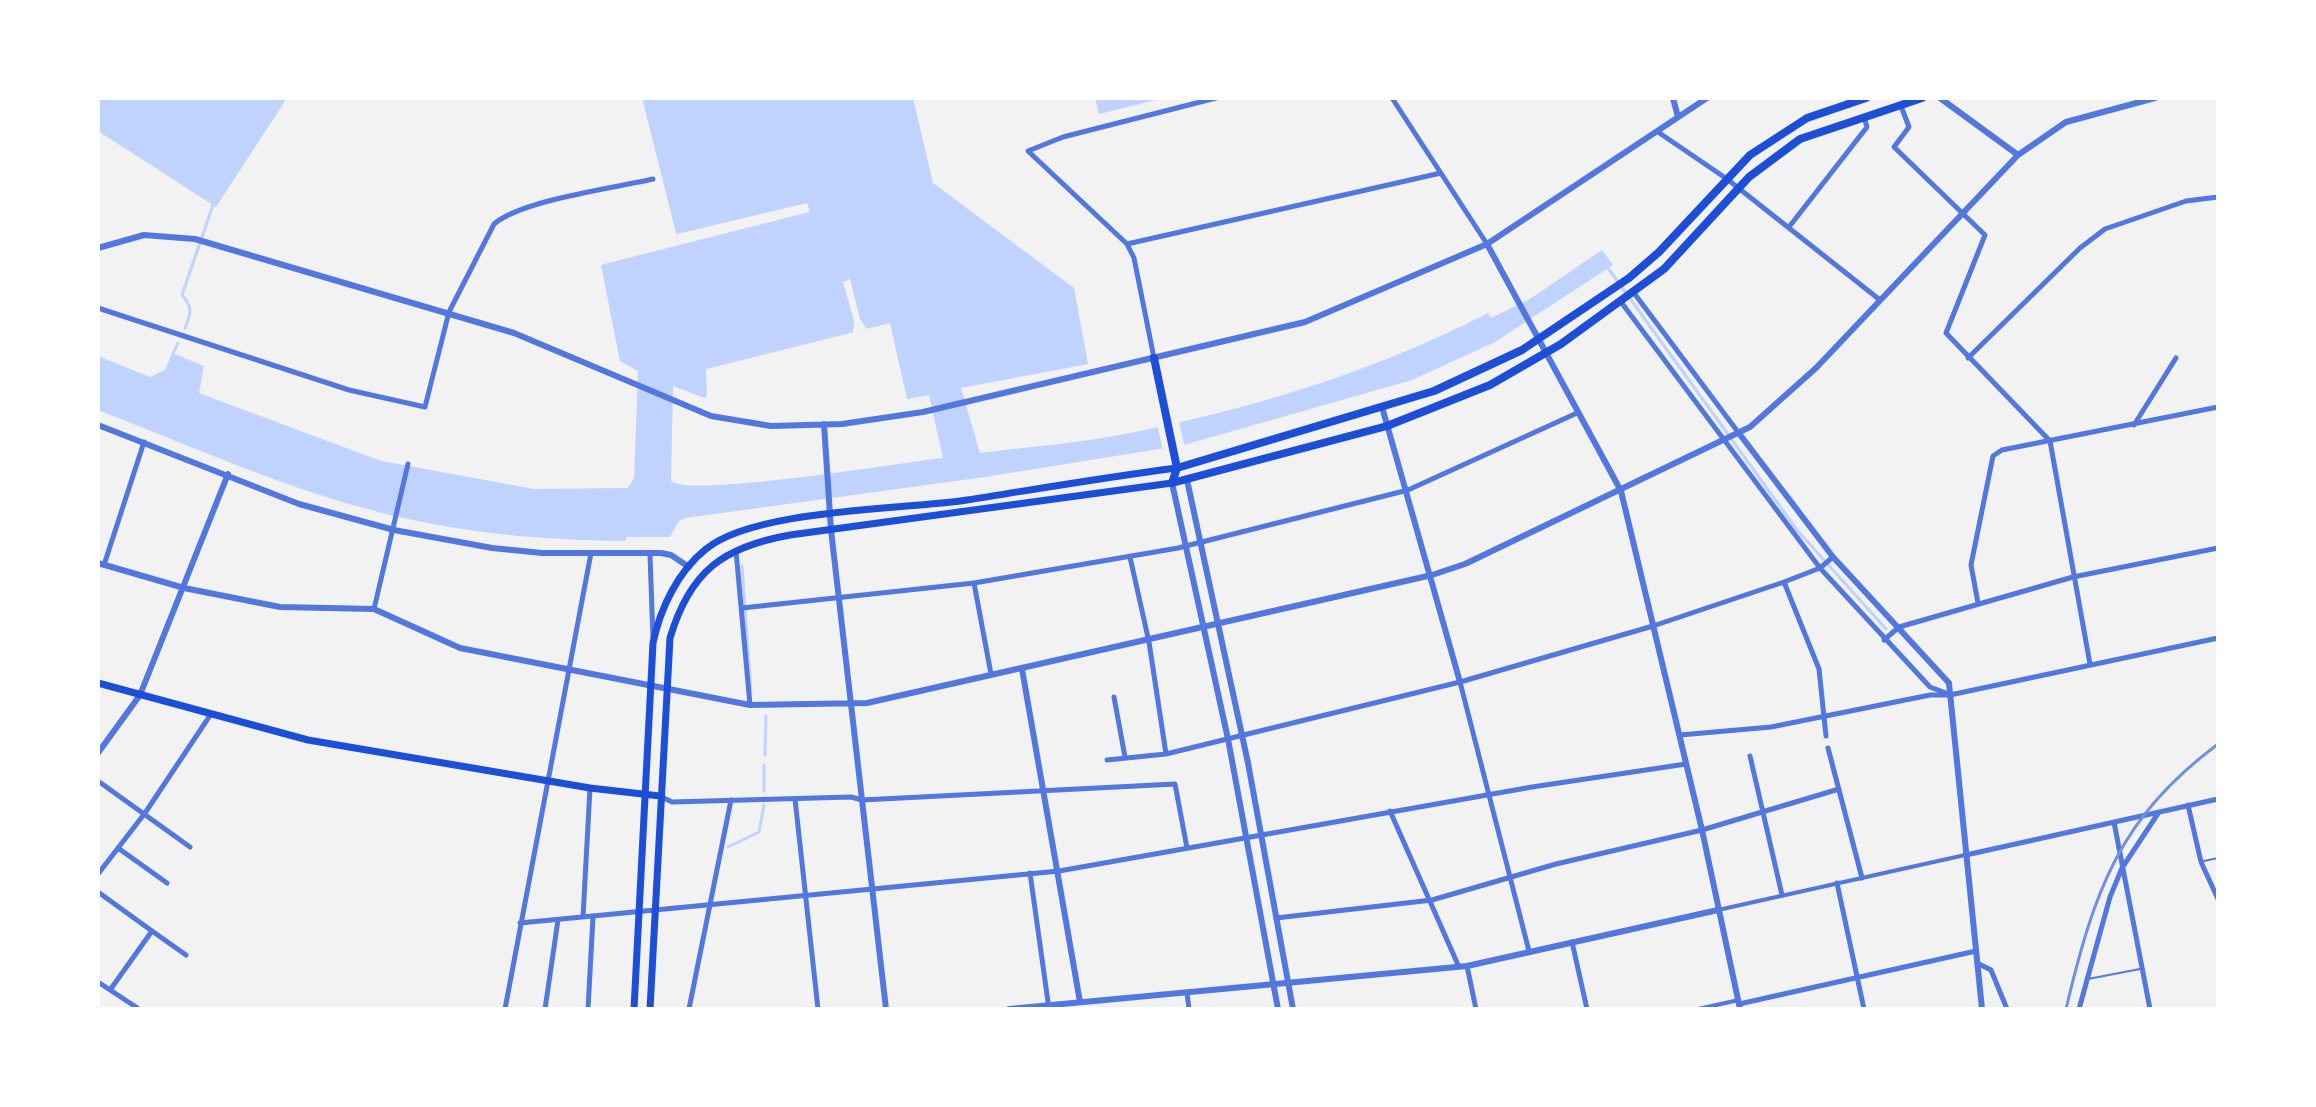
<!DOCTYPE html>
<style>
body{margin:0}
#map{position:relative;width:2316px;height:1107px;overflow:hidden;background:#f2f2f2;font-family:Lato,sans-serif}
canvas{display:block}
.frame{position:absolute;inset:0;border:100px solid #fff;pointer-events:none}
</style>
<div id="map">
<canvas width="2316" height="1107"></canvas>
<div class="frame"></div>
</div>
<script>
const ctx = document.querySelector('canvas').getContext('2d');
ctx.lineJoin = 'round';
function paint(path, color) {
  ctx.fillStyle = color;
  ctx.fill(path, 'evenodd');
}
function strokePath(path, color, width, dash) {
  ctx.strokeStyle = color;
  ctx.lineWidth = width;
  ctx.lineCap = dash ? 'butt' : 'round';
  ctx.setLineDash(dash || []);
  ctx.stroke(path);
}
const water = new Path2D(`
 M98,98H287L216,207L98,131Z
 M642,98H913L933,183L1074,288L1088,364L961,388L980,453C1028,447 1077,443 1125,434C1251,409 1374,372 1488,313L1491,318L1530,299L1602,250L1613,265L1495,342L1412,380L1184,445L985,477L685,518L678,522L670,537H627L625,541C552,540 480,535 408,519C301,496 199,449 98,410V356L150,377L165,370L172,353L204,366L199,393L381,461L534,489L628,488L634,478L638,371L620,361L601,265L679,245ZM890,323L907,399L929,395L943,458C905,462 688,498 671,481L673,386L704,398L707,396L706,369Z
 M1095,98H1164L1099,114Z`);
const pier = new Path2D(`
 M807,203L810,212L679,245L677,234Z
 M850,279L860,319L867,329L853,332L854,321L843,282Z
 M1179,422L1185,447L1163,452L1158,427Z`);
const stream = new Path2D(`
 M1608,268L1797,530L1886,629
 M185,328C191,314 193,307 182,295L213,205
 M173,354L178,343
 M742,566L751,692
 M765,755L766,716
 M764,791V765
 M728,847L759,832L764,805`);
const service = new Path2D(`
 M2204,861L2218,858
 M2088,979L2140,969`);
const pedestrian = new Path2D(`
 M1718,910L1965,855
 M1698,1009L1739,1000`);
const minor = new Path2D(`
 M1392,98L1487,244
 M1901,106L1909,127L1894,147L1985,235L1946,333L2050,441L2090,664
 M1658,132L1727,179L1880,300
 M1789,227L1867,127L1864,117
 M1127,244L1441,173
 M1634,293L1738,432
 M1621,302L1820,568L1930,687L1946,693
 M98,308L349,390L425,407L449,312L494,224C522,200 614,188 653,179
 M1154,358L1134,258L1127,244L1028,151L1063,137L1216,98
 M1968,358L2080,248L2105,229L2186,201L2218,197
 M2134,425L2176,358
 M736,551L750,705
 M650,555L653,638
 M1130,557L1149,642L1166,754
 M104,565L144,442
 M1784,582L1819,669L1826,736
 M974,583L991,674
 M1978,603L1971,565L1993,456L2002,450L2218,407
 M742,608L974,583L1178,548L1408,490L1577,413
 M374,609L408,464
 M1884,640L1899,627L2073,577L2218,548
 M1460,682L1529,951
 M1114,697L1125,757
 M1680,735L1771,727L1930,695H1950L2218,638
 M1828,748L1862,878
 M1750,756L1782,895
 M1107,760L1166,754L1460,682L1653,626L1784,582L1820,568L1833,557
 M98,781L190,847
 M660,796L672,802L851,797L862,800L1175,784L1187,848
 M795,799L818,1009
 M2188,805L2201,862L2218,899
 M1390,811L1459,967
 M2114,822L2150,1009
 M118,848L167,883
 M1966,855L2218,799
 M1030,873L1049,1009
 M98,874L145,813L211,714
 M1837,883L1864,1009
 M98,892L152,931L110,990
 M583,917L590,788
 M1276,918L1432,900L1556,864L1702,830L1839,789
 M520,923L1059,871L1532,787L1686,764
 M152,931L186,955
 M1572,942L1587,1009
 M1977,963L1991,970L2007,1009
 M1467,966L1476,1009
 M98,982L139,1009
 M1187,993L1189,1009
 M1739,1004L1976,951
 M505,1009L591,553
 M545,1009L558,920
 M588,1009L593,917
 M689,1009L731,800
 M2079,1009L2110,897L2122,868L2159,812`);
const tertiary = new Path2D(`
 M1673,98L1678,117
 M1940,98L2018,155
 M1487,244L1621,491L1702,830L1740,1009
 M98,248L144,235L195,239L514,333L711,416L771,426L842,424L923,412L1305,322L1487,244L1707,98
 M1382,407L1460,682
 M824,424L831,530L886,1009
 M98,425L299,504L394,530L492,548L542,553H661L671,555L689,567
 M1738,432L1833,557L1949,683L1982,1009
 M1187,480L1248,763L1293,1009
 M1172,483L1228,739L1278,1009
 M98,563L184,588L280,607L374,609L460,648L750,705L867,703L1432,575L1465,564L1750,427L1816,368L2018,155L2066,122L2155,98
 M1022,669L1080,1002
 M98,753L140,695L228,474
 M1009,1009L1467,966L1718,910`);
const secondary = new Path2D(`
 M98,683L308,740L590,788L660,796
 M634,1009L653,643C660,609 678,571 706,549C755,509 900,510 967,500C1037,489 1107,477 1177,468
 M650,1009L670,638C690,571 723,547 790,535L1172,483`);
const primary = new Path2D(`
 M1154,358L1177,468L1172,483L1387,426L1490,385L1561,344L1664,269L1749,177L1800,139L1922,98
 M1177,468L1434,391L1522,350L1629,278L1659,252L1750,155L1807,118L1866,98`);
const rail = new Path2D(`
 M2066,1009C2094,892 2118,819 2218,744`);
paint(water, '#bfd3fe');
paint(pier, '#f2f2f2');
strokePath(stream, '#bfd3fe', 3);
strokePath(service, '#5277de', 2);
strokePath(pedestrian, '#5277de', 4);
strokePath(minor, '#5277de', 5);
strokePath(tertiary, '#5277de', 6);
strokePath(secondary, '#1d4ed8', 7);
strokePath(primary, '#1d4ed8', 8);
strokePath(rail, '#7290e2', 3);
</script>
